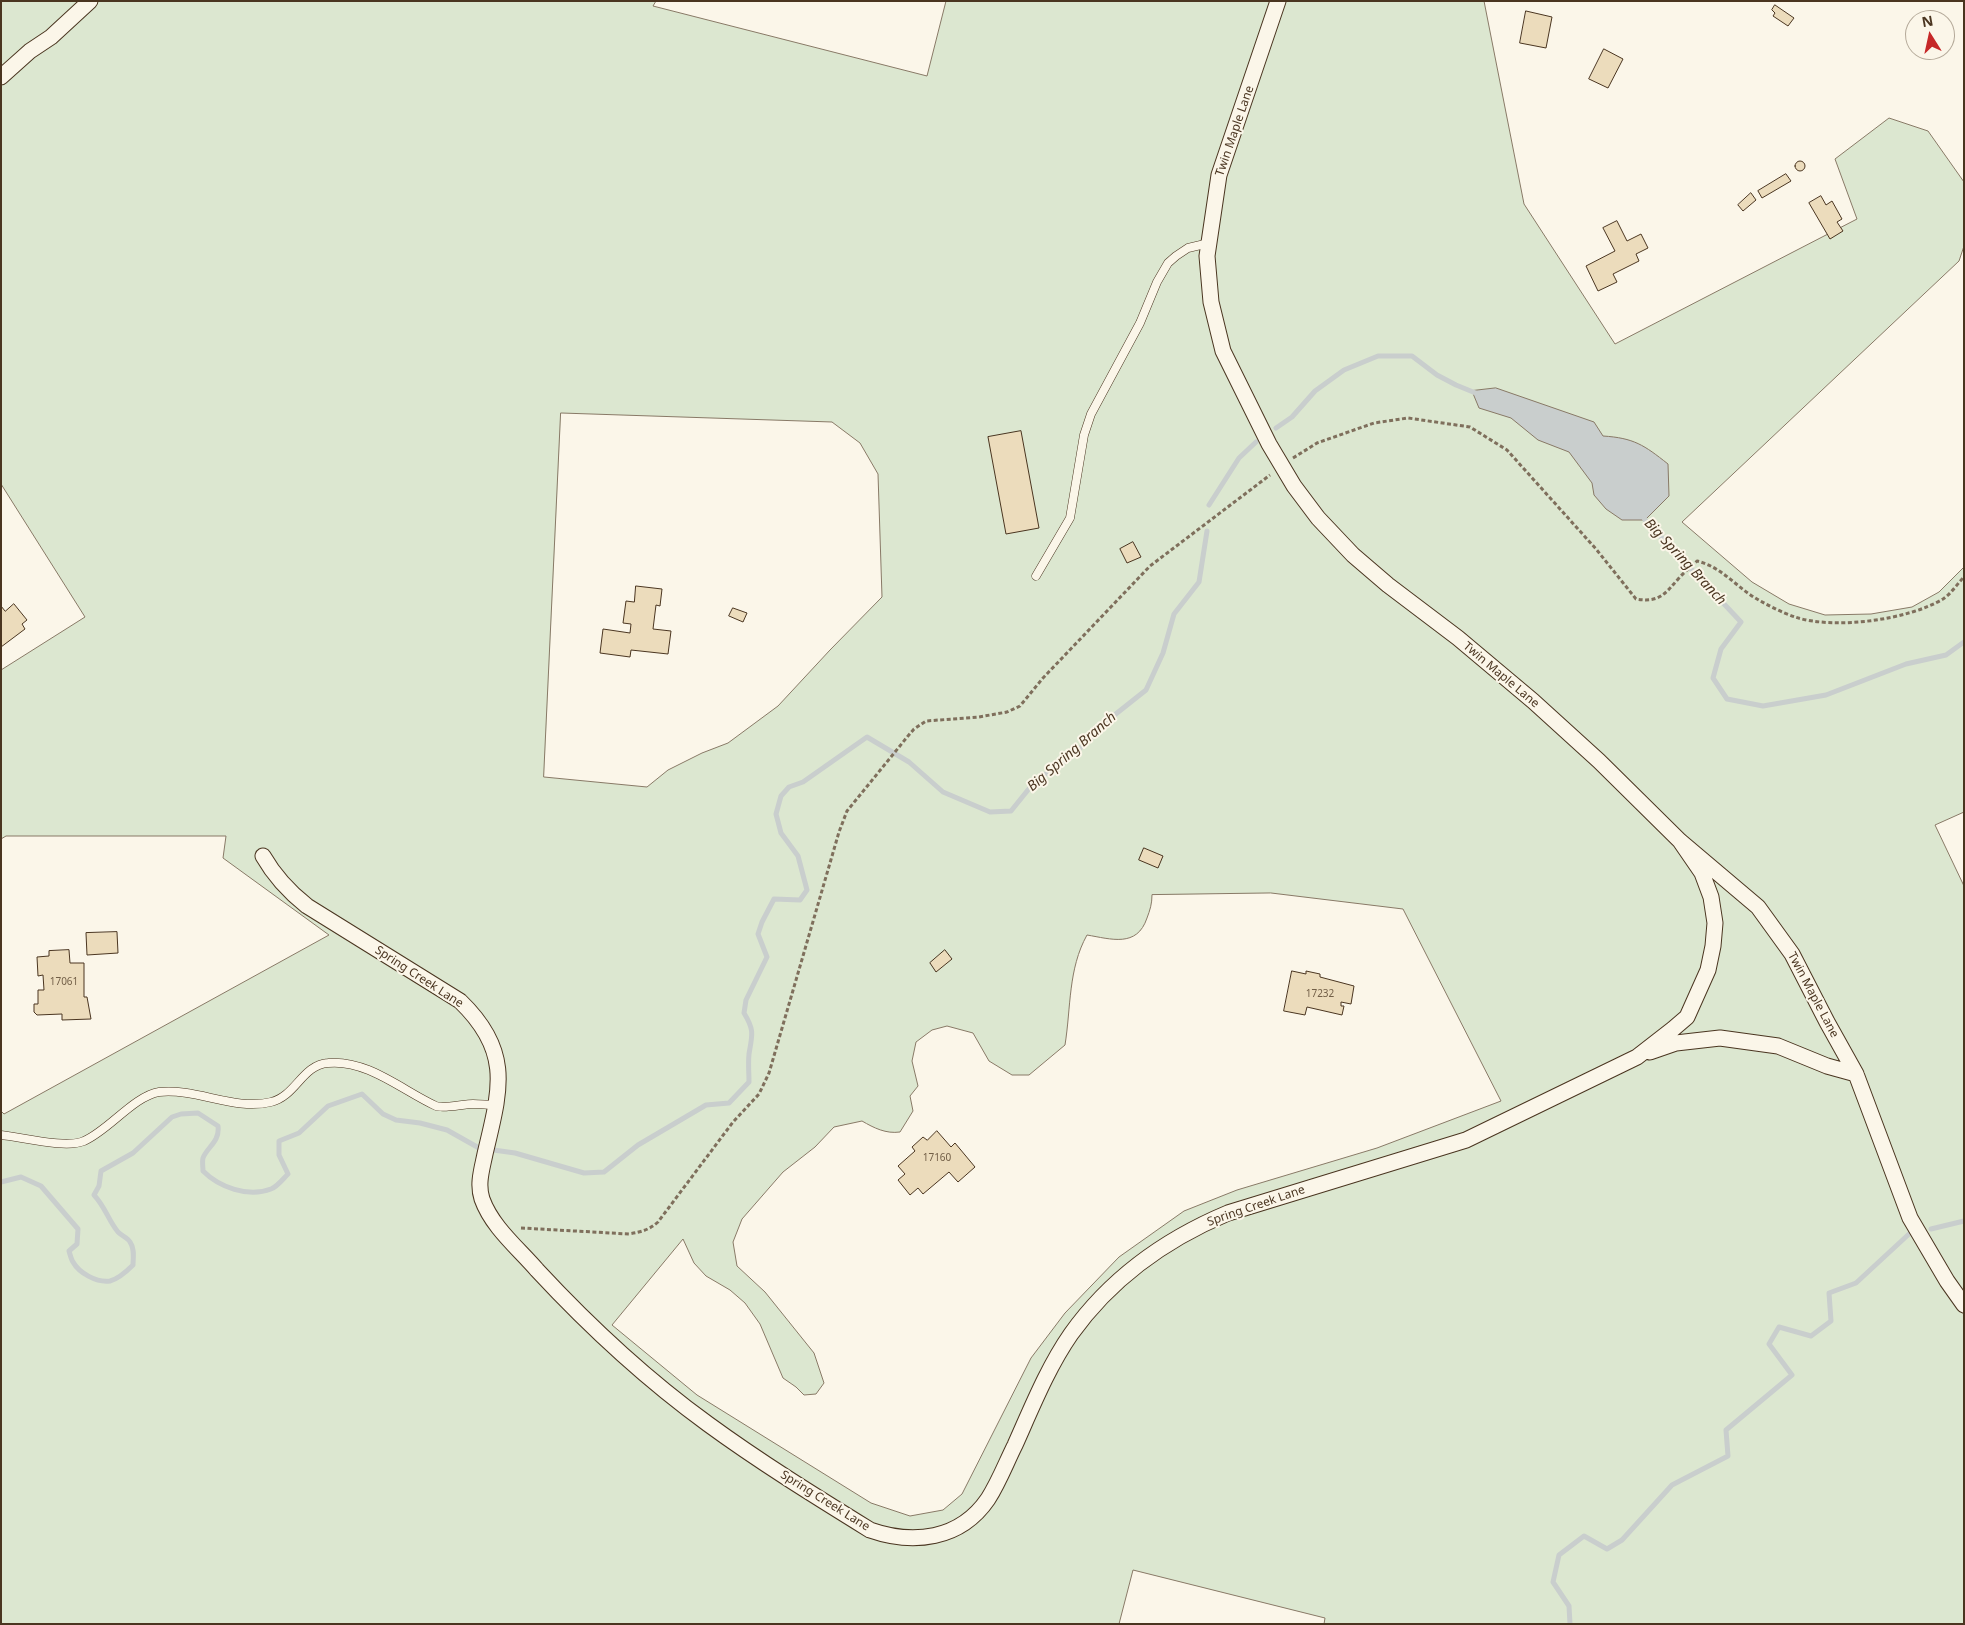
<!DOCTYPE html>
<style>
body{margin:0}
#map{position:relative;width:1965px;height:1625px;overflow:hidden;background:#fbf6e9;font-family:"Noto Sans",sans-serif}
canvas{display:block}
.frame{position:absolute;inset:0;border:2px solid #4a3520;pointer-events:none}
.north{position:absolute;left:1905px;top:10px;width:50px;height:50px;box-sizing:border-box;background:#fbf6e9;border:1px solid #b4a999;border-radius:50%;rotate:350deg;font-size:14px;font-weight:700;line-height:20px;text-align:center;color:#4a3520}
.north::after{content:'';display:block;margin:auto;width:18px;height:22px;background:#c62828;clip-path:polygon(50% 0,100% 100%,50% 72%,0 100%)}
</style>
<div id="map">
<canvas width="1965" height="1625"></canvas>
<div class="frame"></div>
<div class="north">N</div>
</div>
<script>
const ctx = document.querySelector('canvas').getContext('2d');
ctx.lineJoin = 'round';
function paint(path, color) {
  ctx.fillStyle = color;
  ctx.fill(path, 'evenodd');
}
function strokePath(path, color, width, dash) {
  ctx.strokeStyle = color;
  ctx.lineWidth = width;
  ctx.lineCap = dash ? 'butt' : 'round';
  ctx.setLineDash(dash || []);
  ctx.stroke(path);
}
function write(font, color, halo, rows, align = 'center') {
  ctx.font = font + ' "Noto Sans",sans-serif';
  ctx.lineWidth = 4;
  ctx.setLineDash([]);
  ctx.textBaseline = 'middle';
  ctx.strokeStyle = halo;
  ctx.fillStyle = color;
  for (const [text, x, y, turn = 0] of rows) {
    ctx.save();
    ctx.translate(x, y);
    ctx.rotate((+turn || 0) * Math.PI / 180);
    ctx.textAlign = isNaN(turn) ? turn : align;
    if (halo) ctx.strokeText(text, 0, 0);
    ctx.fillText(text, 0, 0);
    ctx.restore();
  }
}
const green = new Path2D(`
 M1,1H656L653,6L927,76L946,1H1484L1524,204L1615,344L1857,219L1835,159L1889,118L1928,131L1964,182V246L1959,261L1682,522L1752,582L1789,604L1825,615L1871,614L1912,607L1939,592L1964,567V812L1935,825L1964,886V1624H1324L1325,1618L1133,1570L1119,1624H1V1111L4,1114L329,935L223,858L226,836H6L1,839V670L85,617L1,484ZM561,413L832,422L860,443L878,474L882,597L830,650L778,706L728,743L702,753L668,770L647,787L544,777ZM1271,893L1403,909L1501,1101L1377,1148L1237,1190L1184,1211L1119,1257L1065,1313L1031,1358L962,1494L943,1510L910,1516L871,1503L697,1395L612,1325L683,1239L694,1263L706,1276L730,1290L745,1303L760,1324L783,1378L796,1387L804,1395L816,1394L824,1383L814,1353L765,1292L737,1266L733,1242L742,1219L783,1172L815,1147L834,1127L862,1121C874,1128 886,1134 900,1132L913,1111L910,1096L918,1086L912,1061L916,1042L932,1030L947,1026L973,1033L989,1061L1012,1075H1029L1065,1045C1071,1008 1068,969 1087,935C1111,939 1137,948 1147,918C1150,910 1152,904 1152,895Z`);
const water = new Path2D(`
 M1496,388L1594,422L1603,436C1634,438 1644,445 1668,464L1669,496L1645,520H1622L1606,509L1594,495L1592,483L1569,452L1538,440L1511,418L1479,408L1472,391Z`);
const stream = new Path2D(`
 M1276,428L1292,417L1315,391L1344,370L1378,356H1412L1437,375L1456,385L1478,394
 M1209,505L1239,458L1256,442
 M1642,514L1645,520L1741,622L1721,649L1713,678L1727,699L1763,706L1826,695L1906,664L1946,655L1964,642
 M1,1182L21,1177L41,1186L78,1229L77,1244L69,1251C70,1254 71,1259 73,1262C79,1273 97,1283 110,1281C118,1279 127,1271 133,1265C133,1258 135,1249 130,1242C128,1238 122,1236 118,1232C108,1220 106,1208 94,1195L99,1186L101,1171L133,1153L172,1117L181,1114L198,1113L218,1126C220,1142 207,1147 203,1158C202,1162 203,1167 203,1171C219,1187 248,1198 271,1189C277,1187 283,1179 288,1174L279,1155V1141L299,1133L328,1106L362,1094L383,1114L396,1120L420,1123L447,1130L479,1148L515,1153L584,1173L604,1172L638,1145L706,1105L729,1103L749,1082C749,1073 748,1063 749,1054C752,1035 755,1031 744,1013L746,1000L767,957L758,934L762,922L774,899L800,900L807,890L798,856L781,833L776,814L781,796L789,787L803,782L867,737L909,762L943,792L990,812L1011,811L1036,780L1069,759L1112,717L1146,690L1163,653L1174,614L1199,582L1207,531
 M1931,1229L1964,1221
 M1570,1624L1569,1606L1553,1582L1559,1555L1584,1536L1607,1549L1622,1540L1672,1485L1728,1456L1726,1430L1792,1375L1769,1344L1779,1327L1811,1336L1831,1321L1829,1293L1856,1283L1909,1234`);
const building = new Path2D(`
 M1775,5L1794,18L1788,26L1773,16L1775,13L1772,10Z
 M1526,11L1552,17L1546,48L1520,43Z
 M1604,49L1623,59L1608,88L1589,79Z
 M1795 166a5 5 0 1 1 10 0a5 5 0 1 1-10 0Z
 M1786,174L1791,181L1762,198L1758,191Z
 M1751,193L1756,200L1743,211L1738,205Z
 M1821,196L1826,205L1832,201L1842,219L1837,222L1843,231L1830,239L1809,203Z
 M1617,221L1627,241L1641,234L1648,248L1636,254L1639,261L1613,274L1617,282L1598,291L1586,266L1615,251L1603,228Z
 M1021,431L1039,528L1006,534L988,437Z
 M1133,542L1141,557L1127,563L1120,549Z
 M636,586L662,589L660,606L656,605L653,629L671,631L668,654L631,650L630,657L600,653L603,629L630,633L631,624L623,623L626,601L634,602Z
 M14,604L27,620L22,624L25,629L1,647V606L5,611Z
 M733,608L747,613L743,622L729,616Z
 M1144,848L1163,856L1158,868L1139,860Z
 M117,932L118,953L87,955L86,933Z
 M69,950L70,963H84V997H87L91,1019L62,1020V1014L37,1015L34,1012V1004H38V990H44L43,975L38,976L37,957L49,956V951Z
 M945,950L952,959L936,972L930,963Z
 M1292,971L1306,974V971L1320,974V977L1354,986L1351,1004L1341,1002V1006H1344L1342,1015L1307,1007L1305,1015L1284,1011Z
 M937,1131L951,1147L955,1143L975,1167L958,1182L949,1172L923,1194L918,1188L910,1195L898,1180L905,1174L898,1166L915,1151L912,1147L923,1137L927,1140Z`);
const path = new Path2D(`
 M1293,458L1317,443L1374,423L1408,418L1470,427L1507,450L1596,549L1636,599C1659,603 1665,594 1679,578C1684,572 1691,567 1697,561C1722,567 1736,587 1757,599C1769,606 1783,613 1795,617C1834,630 1908,620 1943,599C1951,594 1957,584 1964,577
 M521,1228L629,1234C641,1232 649,1230 658,1222L733,1122L759,1094L769,1073L839,832L847,811L908,736L914,729L926,721L979,717L1007,712L1020,706L1043,678L1150,566L1270,475`);
const service = new Path2D(`
 M1036,576L1070,518L1084,435L1091,414L1140,323L1157,282L1168,263L1176,256L1188,248L1209,243
 M1,1135C22,1137 66,1149 84,1141C108,1131 134,1096 159,1092C197,1088 234,1111 271,1102C296,1096 302,1065 328,1063C367,1059 403,1091 436,1106C443,1109 464,1104 473,1104C481,1104 488,1105 496,1105`);
const minor = new Path2D(`
 M1278,1L1219,175L1207,256L1211,302L1223,351L1269,444L1294,486L1318,518L1353,555L1388,585L1458,638L1533,701L1599,761L1680,841L1758,907L1792,954L1827,1022L1856,1074L1910,1218L1947,1281L1964,1305
 M1,77L30,51L51,37L90,1
 M263,856C275,877 288,891 307,906L460,1001C513,1052 500,1090 485,1154C482,1169 477,1184 482,1199C492,1227 518,1248 537,1270C589,1326 646,1379 708,1424C760,1462 815,1496 870,1530C913,1545 960,1540 988,1499C999,1482 1006,1463 1015,1445C1032,1407 1048,1367 1071,1334C1111,1278 1166,1239 1228,1213L1466,1140L1637,1057L1673,1029L1687,1017L1708,970L1713,946L1715,923L1711,897L1702,873L1680,841
 M1650,1052L1676,1043L1720,1038L1778,1046L1827,1066L1856,1074`);
const numberNames = [
 ["17061",64,982],
 ["17232",1320,994],
 ["17160",937,1158]
];
const streetNames = [
 ["Twin Maple Lane",1235,131,-71],
 ["Twin Maple Lane",1501,675,40],
 ["Spring Creek Lane",419,977,33],
 ["Twin Maple Lane",1813,995,62],
 ["Spring Creek Lane",1256,1206,-19],
 ["Spring Creek Lane",825,1501,32]
];
const waterNames = [
 ["Big Spring Branch",1685,562,47],
 ["Big Spring Branch",1072,752,-41]
];
paint(green, '#dce7d0');
strokePath(green, '#887966', 1);
paint(water, '#c9cecd');
strokePath(water, '#887966', 1);
strokePath(stream, '#c9cecd', 5);
paint(building, '#ecdcbc');
strokePath(building, '#4a3520', 1);
strokePath(service, '#4a3520', 9);
strokePath(minor, '#4a3520', 17);
strokePath(path, '#7f6f5c', 3, [4, 2.5]);
strokePath(service, '#fbf6e9', 8);
strokePath(minor, '#fbf6e9', 15);
write('10px', '#725f47', null, numberNames);
write('12px', '#4a3520', '#fbf6e9', streetNames);
write('italic 14px', '#4a3520', '#fbf6e9', waterNames);
</script>
